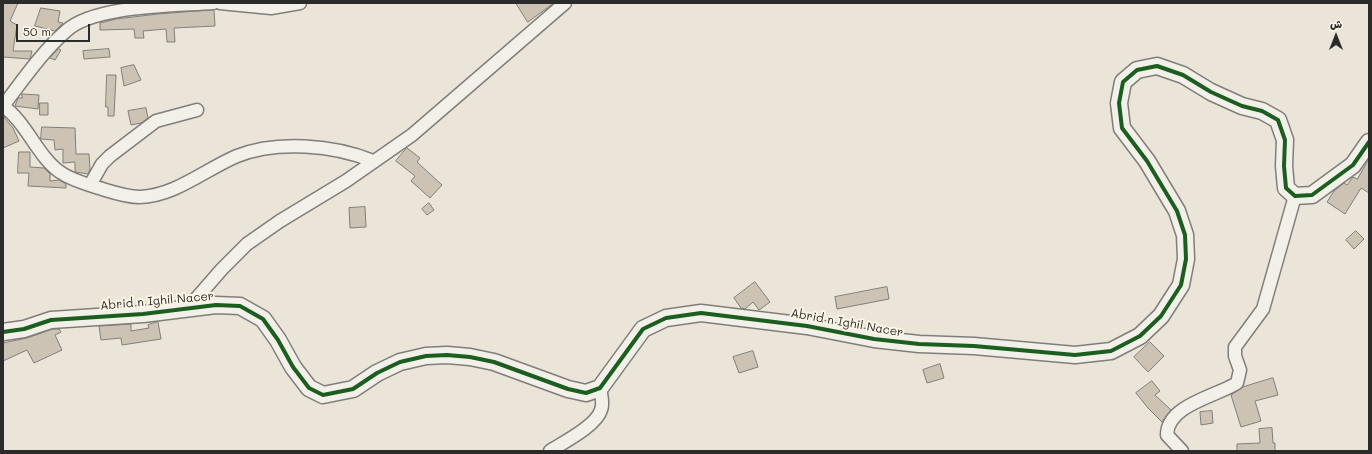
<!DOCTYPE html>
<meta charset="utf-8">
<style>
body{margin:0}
#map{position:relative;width:1372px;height:454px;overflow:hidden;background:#eae4d9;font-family:Mali,"Playpen Sans Arabic",sans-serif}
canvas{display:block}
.frame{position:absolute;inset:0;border:4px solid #2b2b2b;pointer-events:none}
.north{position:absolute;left:1316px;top:16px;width:40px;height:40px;-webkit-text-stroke:3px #fcf5e5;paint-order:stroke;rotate:0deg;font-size:11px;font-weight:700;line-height:16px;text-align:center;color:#2b2b2b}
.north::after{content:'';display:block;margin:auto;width:14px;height:18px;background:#2b2b2b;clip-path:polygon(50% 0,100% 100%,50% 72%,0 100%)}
.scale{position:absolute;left:16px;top:24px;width:74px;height:18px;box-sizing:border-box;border:2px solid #2b2b2b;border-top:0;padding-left:5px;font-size:12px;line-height:14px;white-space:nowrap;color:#2b2b2b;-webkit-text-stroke:3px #fcf5e5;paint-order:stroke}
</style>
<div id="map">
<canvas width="1372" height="454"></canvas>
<div class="frame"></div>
<div class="north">ش</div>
<div class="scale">50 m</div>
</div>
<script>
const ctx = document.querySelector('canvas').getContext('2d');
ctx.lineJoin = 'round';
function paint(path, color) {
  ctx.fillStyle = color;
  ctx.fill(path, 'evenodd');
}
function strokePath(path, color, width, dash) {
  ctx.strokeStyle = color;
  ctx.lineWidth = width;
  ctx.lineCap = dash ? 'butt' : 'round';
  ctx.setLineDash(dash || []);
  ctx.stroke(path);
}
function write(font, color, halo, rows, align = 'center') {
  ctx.font = font + ' Mali,sans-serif';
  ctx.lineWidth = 4;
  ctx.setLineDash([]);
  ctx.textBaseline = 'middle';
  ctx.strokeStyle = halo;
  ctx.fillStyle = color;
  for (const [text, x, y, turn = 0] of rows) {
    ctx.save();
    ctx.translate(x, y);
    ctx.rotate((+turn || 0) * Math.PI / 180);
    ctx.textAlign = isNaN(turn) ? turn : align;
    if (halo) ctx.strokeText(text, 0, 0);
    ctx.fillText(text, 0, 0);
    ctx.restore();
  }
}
const building = new Path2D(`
 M3,3H18L10,21L17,25L13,51H32L30,59L3,57Z
 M516,3H554L528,22Z
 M41,8L60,11L58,22L63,23L55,31L35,26Z
 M214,10L215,26L174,28L175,42H167L166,29L143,31L144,38H135L134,29L100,30V23L116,19L158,14Z
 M59,49L61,50L55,60L50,58Z
 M109,49L110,57L84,59L83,51Z
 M134,65L141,80L124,86L121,68Z
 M107,75H116L114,116H108V107H106Z
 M22,94L39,95L38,109L15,106L18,98H22Z
 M40,103H48V115H40Z
 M146,108L148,118L141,123L131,125L128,111Z
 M3,116L13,128L19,141L3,148Z
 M42,127L75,128L76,154H89L90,169L88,174L75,172V162L63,163V149L55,150L54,140L41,139Z
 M407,148L420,158L417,162L442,185L430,198L411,181L415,176L396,161Z
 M19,152H30V167L44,168L50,174V181L59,180L66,184V188L28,186L29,173H18Z
 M1369,159V193L1361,188L1345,214L1327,202L1334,191L1344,183L1347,185L1353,177L1357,179Z
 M429,203L434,210L427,215L422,209Z
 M365,207L366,227L350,228L349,208Z
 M1356,231L1364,239L1354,249L1346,240Z
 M755,282L770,302L759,310L753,302L745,309L741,308L734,298Z
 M887,287L889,299L837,309L835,297Z
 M158,322L161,339L122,345L121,338L101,340L99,326L131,324V331L149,328L148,325Z
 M53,329H59L61,332L55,335L62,350L34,363L27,350L3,361V343L27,338Z
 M1150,342L1164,356L1148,372L1134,357Z
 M753,351L758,367L739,373L733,357Z
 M940,364L944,378L927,383L923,370Z
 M1273,378L1278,395L1255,401L1261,421L1241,427L1231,395L1243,387Z
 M1152,381L1160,391L1155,395L1171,410L1162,422L1148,408L1136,393Z
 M1212,411L1213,423L1201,425L1200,412Z
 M1272,428L1273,443H1275V451H1237V444L1260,443L1259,429Z`);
const street = new Path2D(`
 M220,3L271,8L300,3
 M3,106C26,122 38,157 60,172C71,180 86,184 99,188C112,192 126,197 140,197C175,196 206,169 237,156C277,140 334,145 373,161
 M3,106C23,80 42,52 66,31C94,5 175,6 213,3
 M90,185L102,164L110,156L156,121L197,110
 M188,308L222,269L247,244L280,221L346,181L412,135L565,3
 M550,451C564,442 596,426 601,410C604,403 601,395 600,388
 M1182,451L1167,435C1167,405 1217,396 1237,383L1240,370L1235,356V347L1263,309L1295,196`);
const secondary = new Path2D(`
 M3,332L24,329L51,320L143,314L216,305L240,306L263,319L278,340L293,367L309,388L323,395L353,389L377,373L400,362L426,356L447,355L470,357L494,362L568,389L586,393L600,388L643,329L666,318L701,313L807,326L874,339L919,344L974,346L1075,355L1111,351L1140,336L1161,316L1181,285L1186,259L1185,235L1177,211L1147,161L1122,128L1119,103L1123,82L1137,70L1157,66L1183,75L1211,92L1242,106L1262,111L1278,120L1285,140L1284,166L1286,188L1295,196L1312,195L1353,165L1369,142`);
const cycleway = new Path2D(`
 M3,332L24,329L51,320L143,314L216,305L240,306L263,319L278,340L293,367L309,388L323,395L353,389L377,373L400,362L426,356L447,355L470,357L494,362L568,389L586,393L600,388L643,329L666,318L701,313L807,326L874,339L919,344L974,346L1075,355L1111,351L1140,336L1161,316L1181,285L1186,259L1185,235L1177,211L1147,161L1122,128L1119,103L1123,82L1137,70L1157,66L1183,75L1211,92L1242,106L1262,111L1278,120L1285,140L1284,166L1286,188L1295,196L1312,195L1353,165L1369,142`);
const streetNames = [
 ["Abrid n Ighil Nacer",157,301,-5],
 ["Abrid n Ighil Nacer",847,323,10]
];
paint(building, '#ccc3b5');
strokePath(building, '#817e79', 1);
strokePath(street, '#817e79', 15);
strokePath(secondary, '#817e79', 19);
strokePath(street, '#f3f0e9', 12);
strokePath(secondary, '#f3f0e9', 16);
strokePath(cycleway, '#1b5e20', 4);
write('12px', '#2b2b2b', '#fcf5e5', streetNames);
</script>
